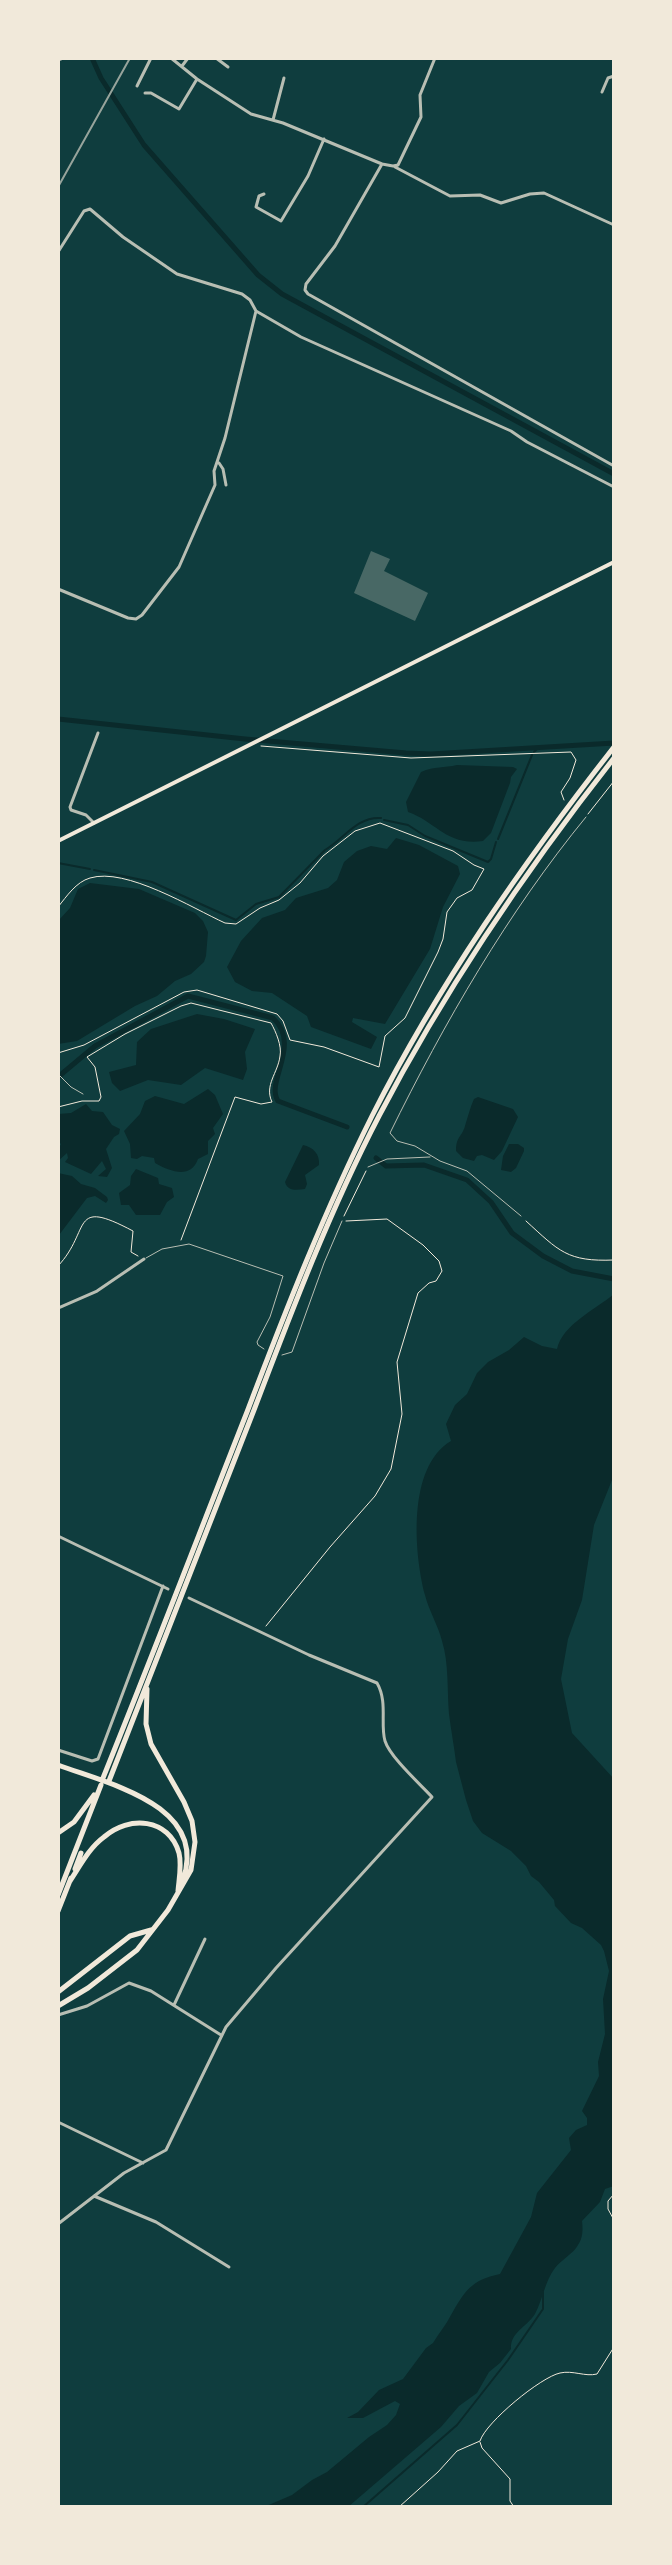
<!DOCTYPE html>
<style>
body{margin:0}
#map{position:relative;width:672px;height:2565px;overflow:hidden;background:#0f3d3e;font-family:Raleway,sans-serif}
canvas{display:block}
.frame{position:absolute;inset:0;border:60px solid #f1e9da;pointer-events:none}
</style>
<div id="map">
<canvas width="672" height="2565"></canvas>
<div class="frame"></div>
</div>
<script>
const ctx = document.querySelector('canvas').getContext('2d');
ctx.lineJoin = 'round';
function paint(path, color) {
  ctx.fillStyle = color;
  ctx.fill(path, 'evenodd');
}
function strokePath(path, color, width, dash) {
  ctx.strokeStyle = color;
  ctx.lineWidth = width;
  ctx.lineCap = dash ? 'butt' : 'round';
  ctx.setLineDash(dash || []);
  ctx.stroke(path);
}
const water = new Path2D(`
 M457,765L513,767L517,769L511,777L510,783L491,833L483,841C446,846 437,822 408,812L406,802L421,772C435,766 444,768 457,765Z
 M396,838L419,845L458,866L460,874L443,907L430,949L385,1024L353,1018L352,1022L377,1037L371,1049L311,1027L307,1016L272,993L252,991L235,982L227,967L241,941L262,918L285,910L296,898L328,888L337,880L344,862L357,851L371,846L387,849Z
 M90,883L139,889L195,913L203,921L208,932L206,956L204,962L191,974L175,981L157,996L135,1006L77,1041L58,1044V921L70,908L78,889Z
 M197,1014L224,1019L255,1029L245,1052L247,1069L243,1080L205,1068L181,1085L148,1080L120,1091L112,1083L109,1072L136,1065L137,1042L151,1029Z
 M208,1089L215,1095L223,1114L213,1128L215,1134L208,1141V1154L198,1159C191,1179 171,1172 155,1163L154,1158L142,1156L137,1159L131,1158L130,1144L124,1131L140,1114L145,1101L155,1096L184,1104Z
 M478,1097L513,1109L518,1117L502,1151L494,1160L482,1155L477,1156L474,1161L463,1158L456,1151C456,1136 462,1137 465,1126C468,1116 470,1108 474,1099Z
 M86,1104L92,1111L103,1112L112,1125L120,1129L119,1134L114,1137L106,1149L112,1168L107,1177L98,1176L106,1169L102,1161L91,1174L65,1162L68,1158L67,1153L58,1161V1150L61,1144L58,1141V1114L71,1113Z
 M509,1144H518L524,1148V1151L516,1168L511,1172L501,1170L503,1156Z
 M303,1145C313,1147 320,1154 319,1165L305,1175L307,1184L305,1189C297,1190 288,1192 285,1182Z
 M136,1169L158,1178L159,1184L172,1188L174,1197L167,1202L160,1215H136L129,1205H121L119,1193L130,1185L131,1176Z
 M58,1173L72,1176L81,1184L95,1188L107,1197L108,1200L106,1203L95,1196L87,1198L59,1235L60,1243L58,1246Z
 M614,1294V1475L594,1525L582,1600L568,1639L561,1679L572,1733L614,1779V2186L605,2189L600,2202L582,2221C583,2229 583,2238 578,2245C573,2254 562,2259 555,2268C545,2281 543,2299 535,2314C527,2327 510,2332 511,2349L500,2363L489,2372L477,2393L459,2406L441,2427L348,2507H264L292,2495L312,2480L327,2472L369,2437L387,2425L396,2415L400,2404L395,2401L363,2418H347L358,2412L379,2390L403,2379L426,2348L433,2343C439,2333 446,2325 451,2315C465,2291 471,2280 500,2274L531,2217L537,2193L571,2150L569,2138L576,2130L587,2125V2118L582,2111L599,2076L598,2062L605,2034L603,1999L609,1971L604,1951L601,1945L582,1928L571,1923L555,1906L554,1900L539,1882L531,1876L526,1866L511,1851L482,1833L473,1821L466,1800L456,1762C454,1746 451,1730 449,1714C447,1690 449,1663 442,1641C438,1625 429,1611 425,1595C414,1553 407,1467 451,1441L446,1424L455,1405L467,1394L477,1373L488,1362L509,1350L524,1337L542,1346L557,1349C563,1324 595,1310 614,1294Z`);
const stream = new Path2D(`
 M534,752L539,747
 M384,820L408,825L425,836L488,862L491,859L496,842
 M498,839L532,755
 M58,863L90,869
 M94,870L152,882L236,920L256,904L279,897L325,850C343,840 357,816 381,818
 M363,2507L457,2425L508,2360L543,2309V2291`);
const canal = new Path2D(`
 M92,58L101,78L144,145L258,275L282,294L614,474
 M58,719L245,739L406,753L431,754L614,743
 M58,1077L95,1046L188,996L273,1018C302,1045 265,1082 278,1101L347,1127
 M376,1158L386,1166L424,1165L467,1180L491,1202L512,1233L543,1256L572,1271L614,1279`);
const building = new Path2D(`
 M371,551L390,559L384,571L428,593L415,621L354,593Z`);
const path = new Path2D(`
 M261,746L411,758L571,752L576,760L570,778L561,792L564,800
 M588,814L614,781
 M58,907C67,896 76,882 90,878C126,867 192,908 225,923L236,924L260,908L279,900L300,883L323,856L355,831L380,823L453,851L474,865L484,869L472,890L457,898L447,912L443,939L438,952L405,1018L385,1036L379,1067L324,1047L290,1040L283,1021L277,1014L197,990L184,992L84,1045L58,1053
 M58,1107L82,1101H99L101,1097L95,1067L87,1057L125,1034L181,1006L191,1003L271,1023C276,1032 282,1046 280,1056C278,1073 264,1085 272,1102L261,1104L235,1097L181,1240
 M344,1216L366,1171
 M526,1221C559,1251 567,1262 614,1260
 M58,1266C92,1230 69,1197 133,1231L131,1252L138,1256
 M266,1626L330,1547L375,1496L391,1469L402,1414L397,1362L418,1293L429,1283L436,1281L442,1271L439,1261L423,1245L387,1219L346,1221
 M614,2194L608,2201V2209L614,2220
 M480,2442L482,2448L510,2479V2501L514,2507
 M399,2507L438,2472L457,2451L480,2441C486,2422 541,2377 560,2373C573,2370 585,2377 597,2374L614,2347`);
const service = new Path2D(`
 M58,1074L71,1087L83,1094
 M368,1167L387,1159L430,1157
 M521,1216L467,1171L440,1161L415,1146L397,1141L390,1133C444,1023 508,912 586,817
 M146,1258L162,1249L189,1244L283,1276L270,1317L257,1342L258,1345L264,1349
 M282,1355L292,1352L324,1263L342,1221`);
const minor = new Path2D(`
 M171,58L197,79L251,114L283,123L382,164
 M216,58L228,67
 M435,58L420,95L421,117L398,165L393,166L382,164L335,246L306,284L305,290L308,294L614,466
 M58,60L63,58
 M182,66L188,58
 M137,86L151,58
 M602,92L608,78L614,76
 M145,93H151L179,109L197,79
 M273,120L284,78
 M395,167L450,196L480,195L501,203L530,194L544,193L614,225
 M264,194L259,196L256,207L281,221L308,176L324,139
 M58,252L84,211L90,209L123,237L177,274L242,294L250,300L256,311L301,337L511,431L527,442L614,487
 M219,463L223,469L226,485
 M58,589L128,618L136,619L142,615L179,567L215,485L214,471L225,438L256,311
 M94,823L86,815L71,810L70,807L98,733
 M58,1308L97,1291L144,1259
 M58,1536L168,1589
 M614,1729V1730
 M58,1750L92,1761L98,1759L163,1586
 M174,2005L205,1939
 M58,2015L87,2006L129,1983L151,1991L221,2035
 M58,2122L143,2163
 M94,2196L156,2222L229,2267
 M58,2224L124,2173L166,2150L226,2027L276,1968L432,1797C420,1784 390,1757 385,1741C380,1724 388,1702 377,1683L309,1655L189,1598`);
const secondary = new Path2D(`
 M58,841L614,562`);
const motorway = new Path2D(`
 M58,1765C108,1784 209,1805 183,1880
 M103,1778C152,1657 199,1534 247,1412C285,1312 324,1212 372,1116C439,984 523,863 614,747
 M109,1781C158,1657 206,1533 254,1410C292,1310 330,1210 379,1116C446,988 525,871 614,758
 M58,1833L74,1822L94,1795
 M75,1869L81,1853
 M70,1881C80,1866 89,1848 104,1837C129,1815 169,1818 179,1853C182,1865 179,1879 178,1891
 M58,1895L101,1785
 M58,1911L71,1878
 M58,1992L130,1936L151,1930
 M58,2006L88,1988L137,1950L168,1910L191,1870L195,1842L192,1821L184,1802L151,1744L146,1724L147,1689`);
const rail = new Path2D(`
 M58,187L130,58`);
paint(water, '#0a2a2b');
strokePath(stream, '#0a2a2b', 2);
strokePath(canal, '#0a2a2b', 5);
paint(building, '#486865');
strokePath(path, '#f1e9da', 1);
strokePath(service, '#b8beb3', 1);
strokePath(minor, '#b8beb3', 3);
strokePath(secondary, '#f1e9da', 4);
strokePath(motorway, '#f1e9da', 5);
strokePath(rail, '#97a49c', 2);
</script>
